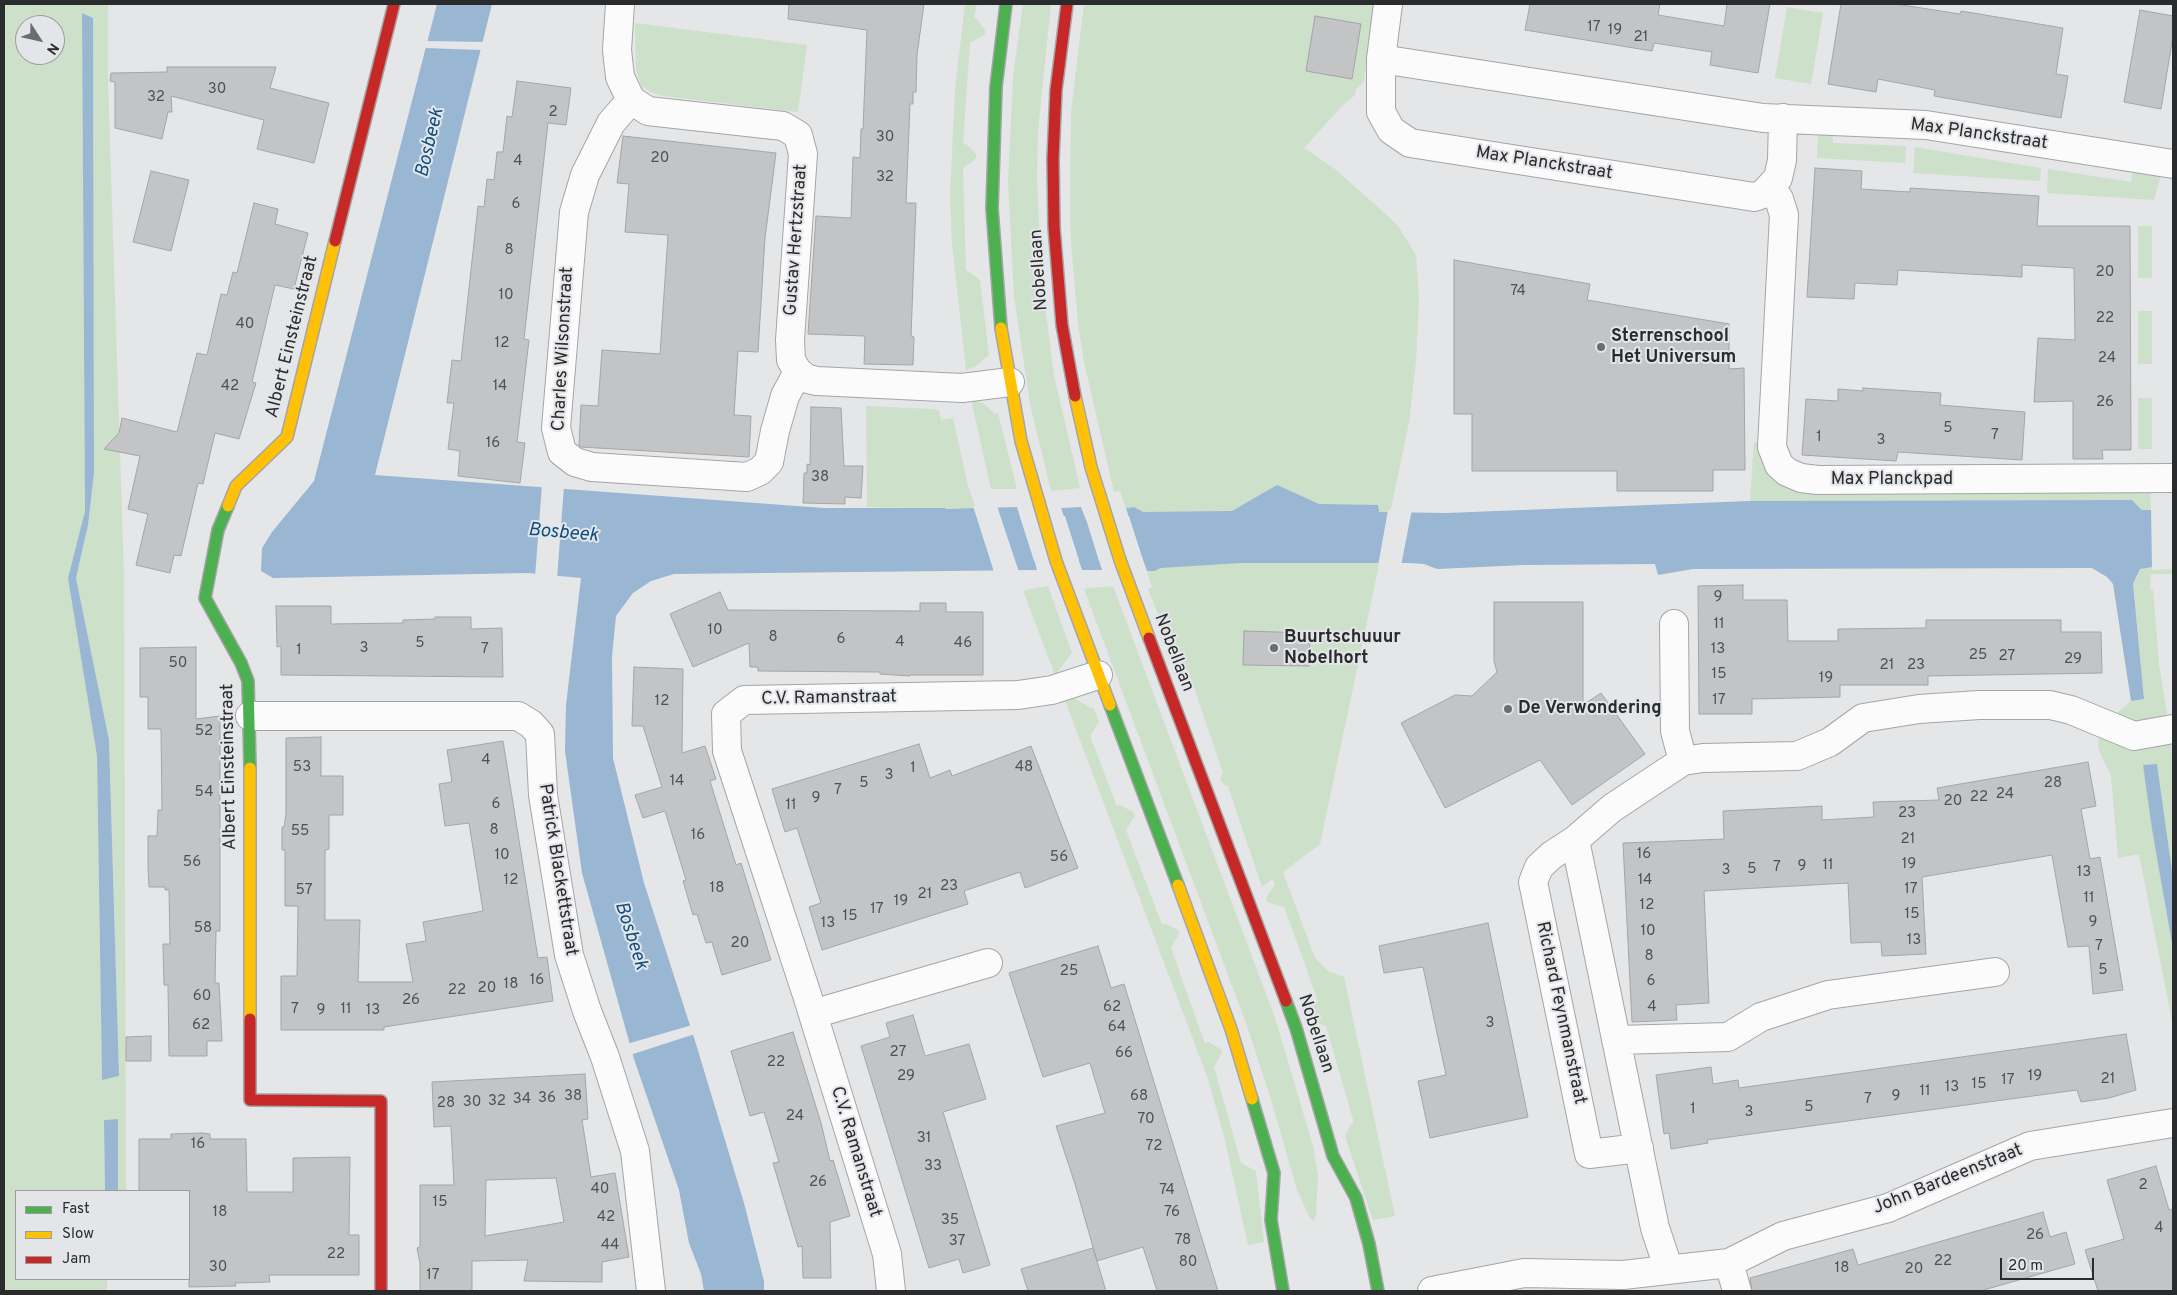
<!DOCTYPE html>
<html>
<head>
<meta charset="utf-8">
<style>
  body { margin:0 }
  #map { position:relative; width:2177px; height:1295px; overflow:hidden; background:#e5e6e7; font-family:Overpass,sans-serif }
  canvas { display:block }
  .frame { position:absolute; inset:0; border:5px solid #2a2b2c; pointer-events:none }
  .legend { position:absolute; left:15px; top:1190px; width:175px; height:90px; box-sizing:border-box; background:#e4e5e8; border:1px solid #9a9b9d; margin:0; padding:6px 9px; list-style:none; font-size:15px; color:#2a2b2c }
  .legend li { display:flex; align-items:center; gap:10px; height:25px }
  .legend b { width:25px; border:1px solid #9a9b9d }
  .north { position:absolute; left:15px; top:15px; width:50px; height:50px; box-sizing:border-box; background:#e4e5e8; border:1px solid #9a9b9d; border-radius:50%; rotate:125deg; font-size:14px; font-weight:700; line-height:20px; text-align:center; color:#2a2b2c }
  .north::after { content:''; display:block; margin:auto; width:18px; height:22px; background:#6b6c6d; clip-path:polygon(50% 0,100% 100%,50% 72%,0 100%) }
  .scale { position:absolute; left:2000px; top:1258px; width:94px; height:22px; box-sizing:border-box; border:2px solid #2a2b2c; border-top:0; padding-left:6px; font-size:15px; line-height:18px; white-space:nowrap; color:#2a2b2c; -webkit-text-stroke:4px #e4e5e8; paint-order:stroke }
</style>
</head>
<body>
<div id="map">
<canvas width="2177" height="1295"></canvas>
<div class="frame"></div>
<ul class="legend">
<li><b style="height:6px;background:#4caf50"></b>Fast</li>
<li><b style="height:6px;background:#ffc107"></b>Slow</li>
<li><b style="height:6px;background:#c62828"></b>Jam</li>
</ul>
<div class="north">N</div>
<div class="scale">20 m</div>
</div>
<script>
const g = document.querySelector('canvas').getContext('2d');
g.lineJoin = 'round';
function fillPath(path, color) { g.fillStyle = color; g.fill(path, 'evenodd'); }
const toPath = rows => new Path2D(rows.map(r => 'M' + r).join(''));
function strokePath(path, color, width, dash) { g.strokeStyle = color; g.lineWidth = width; g.lineCap = dash ? 'butt' : 'round'; g.setLineDash(dash || []); g.stroke(path); }
function drawText(font, color, halo, rows, align = 'center') {
  g.font = font + ' Overpass,sans-serif'; g.lineWidth = 4; g.setLineDash([]); g.textBaseline = 'middle'; g.strokeStyle = halo; g.fillStyle = color; for (const [text, x, y, turn = 0] of rows) {
    g.save(); g.translate(x, y); g.rotate((+turn || 0) * Math.PI / 180); g.textAlign = isNaN(turn) ? turn : align; if (halo) g.strokeText(text, 0, 0); g.fillText(text, 0, 0); g.restore();
  }
}
const green = toPath([
  [4,4,108,4,108,81,124,576,126,1191,118,1191,118,1119,104,1120,105,1191,16,1191,16,1279,107,1279,107,1291,4,1291],
  [82,13,93,18,94,473,88,525,76,578,109,740,119,1076,102,1080,97,756,68,578,85,511],
  [25,25,55,25,55,55,25,55],
  [965,4,977,4,974,18,977,19,985,30,985,34,970,43,963,143,966,144,976,154,976,159,963,168,966,270,980,280,989,355,976,366,966,370,952,244,950,195,955,90],
  [1023,4,1051,4,1038,131,1037,176,1041,275,1054,375,1080,488,1051,491,1030,404,1014,296,1008,182,1013,77],
  [1084,4,1373,4,1364,81,1356,90,1355,95,1341,107,1304,148,1335,169,1380,209,1398,226,1416,255,1419,298,1416,361,1409,423,1320,844,1283,872,1315,958,1328,971,1344,977,1395,1216,1373,1220,1345,1136,1351,1124,1354,1123,1326,1026,1311,1021,1309,1017,1315,1003,1318,1002,1301,953,1284,907,1267,902,1266,898,1275,884,1272,879,1262,887,1228,786,1223,784,1220,779,1223,773,1188,670,1178,665,1148,589,1152,587,1147,571,1154,571,1134,507,1126,508,1120,491,1114,492,1084,362,1078,323,1071,243,1070,207,1071,112],
  [1787,7,1823,13,1811,84,1775,78],
  [635,23,807,45,798,112,664,96,650,92,641,85,636,70],
  [1832,130,1833,143,1906,146,1905,163,1817,158,1818,131],
  [1915,147,2041,168,2040,181,1913,173],
  [2048,169,2131,182,2133,170,2161,175,2154,200,2047,193],
  [2138,226,2152,226,2152,278,2138,278],
  [2138,311,2152,311,2152,364,2138,364],
  [2138,398,2152,398,2152,449,2138,449],
  [971,399,983,403,995,414,998,413,1017,489,991,489],
  [866,406,932,409,939,410,941,420,953,418,968,486,976,509,867,507],
  [1754,442,1760,443,1761,456,1771,477,1779,485,1799,492,2150,488,2151,510,2142,510,2132,500,1750,501],
  [2153,567,2173,567,2173,574,2151,574,2150,589,2153,590,2159,664,2168,721,2136,726,2111,718,2131,701,2144,699,2133,584,2140,569],
  [1048,586,1072,653,1055,675,1024,593,1025,590],
  [1113,586,1275,1018,1313,1146,1318,1175,1316,1216,1313,1221,1309,1216,1297,1190,1270,1096,1247,1026,1084,589],
  [1064,698,1076,699,1091,708,1093,707,1099,722,1090,736,1117,806,1120,805,1133,812,1135,816,1126,830,1162,925,1165,924,1178,930,1179,934,1171,948,1205,1044,1208,1042,1221,1049,1222,1053,1214,1067,1241,1163,1256,1171,1264,1242,1248,1245,1224,1136,1208,1079],
  [2099,734,2165,739,2171,744,2173,760,2173,878,2157,765,2143,765,2173,949,2173,1026,2139,854,2118,858,2111,776,2098,748]
]);
const water = toPath([
  [437,4,492,4,375,475,824,508,945,508,946,509,1017,507,1021,520,1065,519,1061,508,1081,507,1086,520,1129,518,1126,508,1134,507,1143,512,1232,511,1277,485,1319,504,1378,505,1379,512,1447,513,1750,501,2132,500,2142,510,2173,510,2153,567,2140,569,2133,584,2144,699,2131,701,2113,584,2107,577,2092,568,1693,569,1658,575,1655,564,1524,565,1437,569,1424,564,1410,563,1241,563,1160,568,1155,571,1147,571,1142,557,1098,557,1102,570,1082,570,1078,558,1034,559,1037,570,674,574,651,581,633,593,616,616,612,656,613,758,644,883,696,1044,744,1203,764,1281,764,1291,704,1291,701,1274,689,1243,679,1190,634,1059,582,873,565,751,566,705,581,578,528,573,273,578,261,571,262,548,272,532,314,481],
  [82,13,93,18,94,473,88,525,76,578,109,740,119,1076,102,1080,97,756,68,578,85,511],
  [2157,764,2173,878,2173,949,2152,829,2143,765],
  [118,1119,118,1191,105,1191,104,1120]
]);
const pier = toPath([
  [425,41,485,42,483,50,424,48],
  [542,485,564,486,557,579,535,577],
  [973,506,997,506,1019,572,994,572],
  [2151,508,2173,508,2173,569,2152,570],
  [1412,509,1401,566,1378,566,1388,510],
  [1061,516,1065,516,1079,560,1034,561,1020,517],
  [1085,516,1129,516,1143,560,1099,561],
  [692,1025,695,1034,630,1055,631,1053,627,1044]
]);
const building = toPath([
  [789,4,924,4,917,55,916,92,913,92,913,104,910,104,906,203,916,203,911,336,914,337,913,365,864,364,865,336,808,334,816,216,851,218,853,157,860,158,861,129,863,129,867,30,788,19,789,4],
  [1530,4,1660,4,1658,15,1724,26,1727,4,1770,4,1758,73,1710,65,1712,52,1654,43,1652,51,1525,30,1530,4],
  [1841,4,1896,4,1960,14,1961,11,2063,28,2056,74,2068,76,2061,118,1934,96,1935,90,1878,79,1876,92,1828,84,1841,4],
  [2140,10,2173,16,2173,36,2161,109,2124,102,2140,10],
  [1315,16,1361,24,1352,79,1306,71,1315,16],
  [167,67,276,67,270,88,329,103,314,163,257,149,264,120,171,96,172,112,168,112,162,139,115,128,115,82,110,81,111,73,167,72,167,67],
  [517,81,571,88,566,125,548,123,524,339,529,340,517,442,525,443,520,483,458,476,460,451,448,449,454,403,447,403,452,360,461,361,478,206,484,207,487,179,494,180,497,152,503,152,507,116,512,117,517,81],
  [623,136,776,153,765,238,758,352,738,351,734,415,751,416,749,457,581,447,579,445,581,405,598,406,602,350,660,354,668,235,625,232,629,184,617,183,623,136],
  [1815,168,1862,171,1861,189,1910,192,1910,188,2039,196,2037,226,2130,226,2131,450,2102,450,2103,459,2073,459,2073,401,2034,402,2038,338,2075,340,2074,268,2022,265,2022,277,1898,270,1897,285,1855,283,1854,299,1807,297,1815,168],
  [151,171,189,180,171,251,133,242,151,171],
  [254,203,278,209,275,224,308,233,294,289,275,285,252,382,256,383,239,439,215,433,203,484,198,483,181,556,174,555,170,573,136,565,148,514,128,509,140,456,104,449,119,433,122,418,177,432,197,353,207,355,221,294,227,295,233,272,237,273,254,203],
  [1454,260,1590,284,1587,300,1729,324,1729,369,1744,368,1745,470,1713,470,1713,491,1617,491,1617,471,1472,471,1472,414,1454,414,1454,260],
  [1863,388,1941,393,1940,405,2025,412,2022,460,1898,452,1896,461,1802,455,1806,399,1838,401,1838,389,1863,391,1863,388],
  [811,407,841,408,844,466,863,466,861,498,845,497,845,504,803,503,804,473,807,473,807,464,810,465,811,407],
  [1743,585,1743,600,1787,600,1788,641,1838,641,1838,629,1926,628,1926,620,2061,620,2061,632,2101,632,2102,673,1928,676,1928,685,1840,685,1840,697,1752,699,1752,714,1699,714,1698,586,1743,585],
  [720,592,728,610,920,611,920,603,946,603,946,612,983,612,983,675,910,675,910,676,880,674,880,672,758,671,758,667,750,667,749,643,693,667,670,614,720,592],
  [1494,602,1583,602,1583,705,1601,693,1645,754,1572,805,1540,760,1445,808,1401,723,1455,695,1472,696,1497,672,1494,661,1494,602],
  [276,606,331,606,331,624,403,623,403,620,435,619,435,617,471,617,471,629,502,628,503,677,281,675,281,646,277,647,276,606],
  [1244,631,1310,633,1309,666,1243,665,1244,631],
  [196,647,196,719,220,716,220,931,216,931,215,983,219,983,222,1041,207,1041,207,1056,169,1056,168,985,164,985,163,944,170,944,169,890,165,890,165,887,149,887,148,867,148,836,157,836,158,810,162,810,161,729,148,729,148,697,140,697,140,648,196,647],
  [634,667,683,669,682,753,705,746,716,779,710,781,736,865,741,863,771,960,722,975,712,942,706,943,697,914,693,915,683,881,686,880,665,811,643,818,635,795,662,787,643,726,632,726,634,667],
  [321,737,321,776,343,776,343,815,329,815,329,849,325,850,325,920,360,920,358,982,413,982,406,944,426,941,423,922,483,911,469,823,445,826,439,784,452,782,447,750,503,741,538,958,547,957,553,1001,384,1027,384,1030,281,1030,281,976,297,976,298,906,285,906,285,850,282,850,282,827,284,827,286,814,286,738,321,737],
  [919,744,930,778,950,770,952,776,1031,746,1078,868,1025,888,1020,872,964,891,968,904,822,950,809,907,821,903,797,828,785,832,772,789,919,744],
  [2088,762,2096,806,2081,809,2090,859,2100,857,2123,990,2093,994,2089,946,2068,947,2052,855,1922,877,1926,954,1882,956,1881,942,1851,943,1848,883,1704,891,1709,1003,1676,1005,1677,1020,1632,1022,1623,843,1724,839,1723,811,1822,806,1822,820,1874,817,1873,802,1939,800,1937,788,2088,762],
  [1488,923,1528,1117,1430,1138,1418,1081,1446,1075,1423,967,1384,973,1379,946,1488,923],
  [1098,946,1111,988,1124,984,1218,1291,1157,1291,1143,1247,1097,1261,1075,1184,1056,1126,1105,1113,1090,1063,1043,1077,1009,973,1098,946],
  [913,1015,925,1056,969,1044,986,1099,943,1112,990,1265,963,1273,959,1259,929,1268,861,1046,890,1037,886,1023,913,1015],
  [793,1032,821,1123,830,1161,833,1160,850,1216,830,1222,831,1278,803,1278,802,1246,798,1247,773,1163,779,1162,764,1112,750,1116,731,1051,793,1032],
  [2126,1034,2136,1090,2109,1098,2081,1102,2077,1090,1707,1140,1708,1143,1671,1149,1669,1133,1664,1134,1656,1075,1711,1067,1713,1084,1738,1080,1739,1088,2126,1034],
  [151,1036,151,1061,126,1061,126,1037,151,1036],
  [585,1074,588,1119,582,1120,591,1177,615,1173,629,1257,602,1262,602,1282,524,1281,528,1260,472,1261,472,1291,420,1291,420,1263,417,1248,420,1247,420,1185,454,1185,451,1126,434,1127,432,1082,585,1074],
  [556,1178,564,1222,485,1236,486,1180,556,1178],
  [202,1133,210,1134,210,1139,246,1139,247,1192,293,1192,293,1158,350,1157,349,1235,359,1235,359,1275,269,1275,270,1282,235,1283,236,1286,189,1287,189,1191,139,1191,139,1139,171,1139,171,1134,202,1133],
  [2156,1166,2169,1210,2173,1209,2173,1291,2098,1291,2085,1250,2124,1239,2107,1180,2156,1166],
  [2043,1212,2050,1237,2066,1232,2075,1264,1980,1291,1752,1291,1750,1278,1853,1249,1858,1265,2043,1212],
  [1093,1248,1106,1291,1028,1291,1021,1269,1093,1248]
]);
const street = toPath([
  [620,4,617,50,620,77,631,100,648,111,783,126,798,135,803,154,790,340,791,360,798,372,808,379,817,381,962,388,1010,382],
  [1388,4,1381,59,1381,112,1391,130,1410,143,1754,197,1763,194,1778,178,1782,160,1783,118],
  [1381,59,1763,118,1926,125,2173,164],
  [631,100,611,123,585,175,574,212,556,428,562,452,575,462,592,467,747,477,760,471,769,462,775,431,785,396,798,372],
  [1771,187,1779,199,1784,215,1772,447,1779,465,1787,472,1801,478,1818,480,2173,478],
  [1674,624,1675,731,1683,761],
  [250,716,518,716,531,724,540,734,543,795,569,955,587,1011,605,1057,635,1151,651,1291],
  [1575,840,1655,1228,1669,1270],
  [813,1014,988,963],
  [1616,1040,1728,1037,1761,1017,1828,995,1995,972],
  [1639,1148,1589,1154,1533,882,1539,867,1552,855,1575,840,1612,808,1683,761,1703,758,1797,756,1830,742,1863,718,1919,709,1979,705,2050,705,2071,710,2134,736,2173,729],
  [1729,1263,1737,1291],
  [891,1291,887,1254,807,995,727,751,726,714,744,700,1018,695,1052,690,1098,675],
  [1432,1291,1524,1273,1623,1275,1729,1263,1783,1236,1888,1208,2030,1146,2173,1123]
]);
const fast = toPath([
  [1001,328,992,208,996,87,1006,4],
  [228,506,218,530,205,598,241,663,248,681,250,768],
  [1110,705,1178,885],
  [1286,1001,1296,1028,1333,1156,1356,1198,1369,1244,1378,1291],
  [1252,1099,1274,1173,1271,1220,1283,1291]
]);
const slow = toPath([
  [1001,328,1021,441,1056,561,1110,705],
  [1075,396,1091,467,1120,560,1149,638],
  [228,506,236,486,287,437,335,241],
  [250,768,250,1019],
  [1178,885,1231,1029,1252,1099]
]);
const jam = toPath([
  [1067,4,1056,90,1053,159,1054,227,1062,325,1075,396],
  [335,241,394,4],
  [1149,638,1286,1001],
  [250,1019,250,1100,381,1101,381,1291]
]);
const markers = [
  [1601,347,5,"#6b6c6d"],
  [1274,648,5,"#6b6c6d"],
  [1508,709,5,"#6b6c6d"]
];
const numberNames = [
  ["17",1594,28],
  ["19",1615,31],
  ["21",1641,38],
  ["30",217,90],
  ["32",156,98],
  ["2",553,113],
  ["30",885,138],
  ["20",660,159],
  ["4",518,162],
  ["32",885,178],
  ["6",516,205],
  ["8",509,251],
  ["20",2105,273],
  ["74",1518,292],
  ["10",506,296],
  ["22",2105,319],
  ["40",245,325],
  ["12",502,344],
  ["24",2107,359],
  ["42",230,387],
  ["14",500,387],
  ["26",2105,403],
  ["5",1948,429],
  ["7",1995,436],
  ["1",1819,438],
  ["3",1881,441],
  ["16",493,444],
  ["38",820,478],
  ["9",1718,598],
  ["11",1719,625],
  ["10",715,631],
  ["8",773,638],
  ["6",841,640],
  ["4",900,643],
  ["5",420,644],
  ["46",963,644],
  ["3",364,649],
  ["7",485,650],
  ["13",1718,650],
  ["1",299,651],
  ["25",1978,656],
  ["27",2007,657],
  ["29",2073,660],
  ["50",178,664],
  ["21",1887,666],
  ["23",1916,666],
  ["15",1719,675],
  ["19",1826,679],
  ["17",1719,701],
  ["12",662,702],
  ["52",204,732],
  ["4",486,761],
  ["53",302,768],
  ["48",1024,768],
  ["1",913,769],
  ["3",889,776],
  ["14",677,782],
  ["5",864,784],
  ["28",2053,784],
  ["7",838,791],
  ["54",204,793],
  ["24",2005,795],
  ["22",1979,798],
  ["9",816,799],
  ["20",1953,802],
  ["6",496,805],
  ["11",791,806],
  ["23",1907,814],
  ["8",494,831],
  ["55",300,832],
  ["16",698,836],
  ["21",1908,840],
  ["16",1644,855],
  ["10",502,856],
  ["56",1059,858],
  ["56",192,863],
  ["19",1909,865],
  ["11",1828,866],
  ["9",1802,867],
  ["7",1777,868],
  ["5",1752,870],
  ["3",1726,871],
  ["13",2084,873],
  ["12",511,881],
  ["14",1645,881],
  ["23",949,887],
  ["18",717,889],
  ["17",1911,890],
  ["57",304,891],
  ["21",925,895],
  ["11",2089,899],
  ["19",901,902],
  ["12",1647,906],
  ["17",877,910],
  ["15",1912,915],
  ["15",850,917],
  ["9",2093,923],
  ["13",828,924],
  ["58",203,929],
  ["10",1648,932],
  ["13",1914,941],
  ["20",740,944],
  ["7",2099,947],
  ["8",1649,957],
  ["5",2103,971],
  ["25",1069,972],
  ["16",537,981],
  ["6",1651,982],
  ["18",511,985],
  ["20",487,989],
  ["22",457,991],
  ["60",202,997],
  ["26",411,1001],
  ["62",1112,1008],
  ["4",1652,1008],
  ["7",295,1010],
  ["11",346,1010],
  ["9",321,1011],
  ["13",373,1011],
  ["3",1490,1024],
  ["62",201,1026],
  ["64",1117,1028],
  ["27",898,1053],
  ["66",1124,1054],
  ["22",776,1063],
  ["29",906,1077],
  ["19",2035,1077],
  ["21",2108,1080],
  ["17",2008,1081],
  ["15",1979,1085],
  ["13",1952,1088],
  ["11",1925,1092],
  ["38",573,1097],
  ["68",1139,1097],
  ["9",1896,1097],
  ["36",547,1099],
  ["34",522,1100],
  ["7",1868,1100],
  ["32",497,1102],
  ["30",472,1103],
  ["28",446,1104],
  ["5",1809,1108],
  ["1",1693,1110],
  ["3",1749,1113],
  ["24",795,1117],
  ["70",1146,1120],
  ["31",924,1139],
  ["16",198,1145],
  ["72",1154,1147],
  ["33",933,1167],
  ["26",818,1183],
  ["2",2143,1186],
  ["40",600,1190],
  ["74",1167,1191],
  ["15",440,1203],
  ["18",220,1213],
  ["76",1172,1213],
  ["42",606,1218],
  ["35",950,1221],
  ["4",2159,1229],
  ["26",2035,1236],
  ["78",1183,1241],
  ["37",957,1242],
  ["44",610,1246],
  ["22",336,1255],
  ["22",1943,1262],
  ["80",1188,1263],
  ["30",218,1268],
  ["18",1842,1269],
  ["20",1914,1270],
  ["17",433,1276]
];
const streetNames = [
  ["Max Planckstraat",1979,135,8],
  ["Max Planckstraat",1544,164,9],
  ["Gustav Hertzstraat",797,240,-86],
  ["Nobellaan",1040,270,-94],
  ["Albert Einsteinstraat",293,337,-76],
  ["Charles Wilsonstraat",564,349,-87],
  ["Max Planckpad",1892,480],
  ["Nobellaan",1173,653,69],
  ["C.V. Ramanstraat",829,699,-1],
  ["Albert Einsteinstraat",230,767,-91],
  ["Patrick Blackettstraat",557,870,81],
  ["Richard Feynmanstraat",1560,1013,78],
  ["Nobellaan",1315,1034,72],
  ["C.V. Ramanstraat",855,1152,73],
  ["John Bardeenstraat",1948,1180,-22]
];
const poiNames = [
  ["Sterrenschool",1611,337],
  ["Het Universum",1611,358],
  ["Buurtschuuur",1284,638],
  ["Nobelhort",1284,659],
  ["De Verwondering",1518,709]
];
const waterNames = [
  ["Bosbeek",431,143,-77],
  ["Bosbeek",563,534,5],
  ["Bosbeek",630,936,72]
];
fillPath(green, '#cce0ca');
fillPath(water, '#99b6d3');
fillPath(pier, '#e5e6e7');
fillPath(building, '#c3c4c5');
strokePath(building, '#a4a5a6', 1);
strokePath(street, '#a5a5a6', 30);
strokePath(fast, '#a5a5a6', 14);
strokePath(slow, '#a5a5a6', 14);
strokePath(jam, '#a5a5a6', 14);
strokePath(street, '#fbfbfb', 28);
strokePath(fast, '#4caf50', 11);
strokePath(slow, '#ffc107', 11);
strokePath(jam, '#c62828', 11);
for (const [x, y, r, color] of markers) { const dot = new Path2D(); dot.arc(x, y, r, 0, 2 * Math.PI); g.fillStyle = color; g.fill(dot); strokePath(dot, '#e4e5e8', 2); }
drawText('15px', '#505152', null, numberNames);
drawText('18px', '#2a2b2c', '#e4e5e8', streetNames);
drawText('bold 18px', '#2a2b2c', '#e4e5e8', poiNames, 'left');
drawText('italic 19px', '#0d4f82', '#e4e5e8', waterNames);
</script>
</body>
</html>
